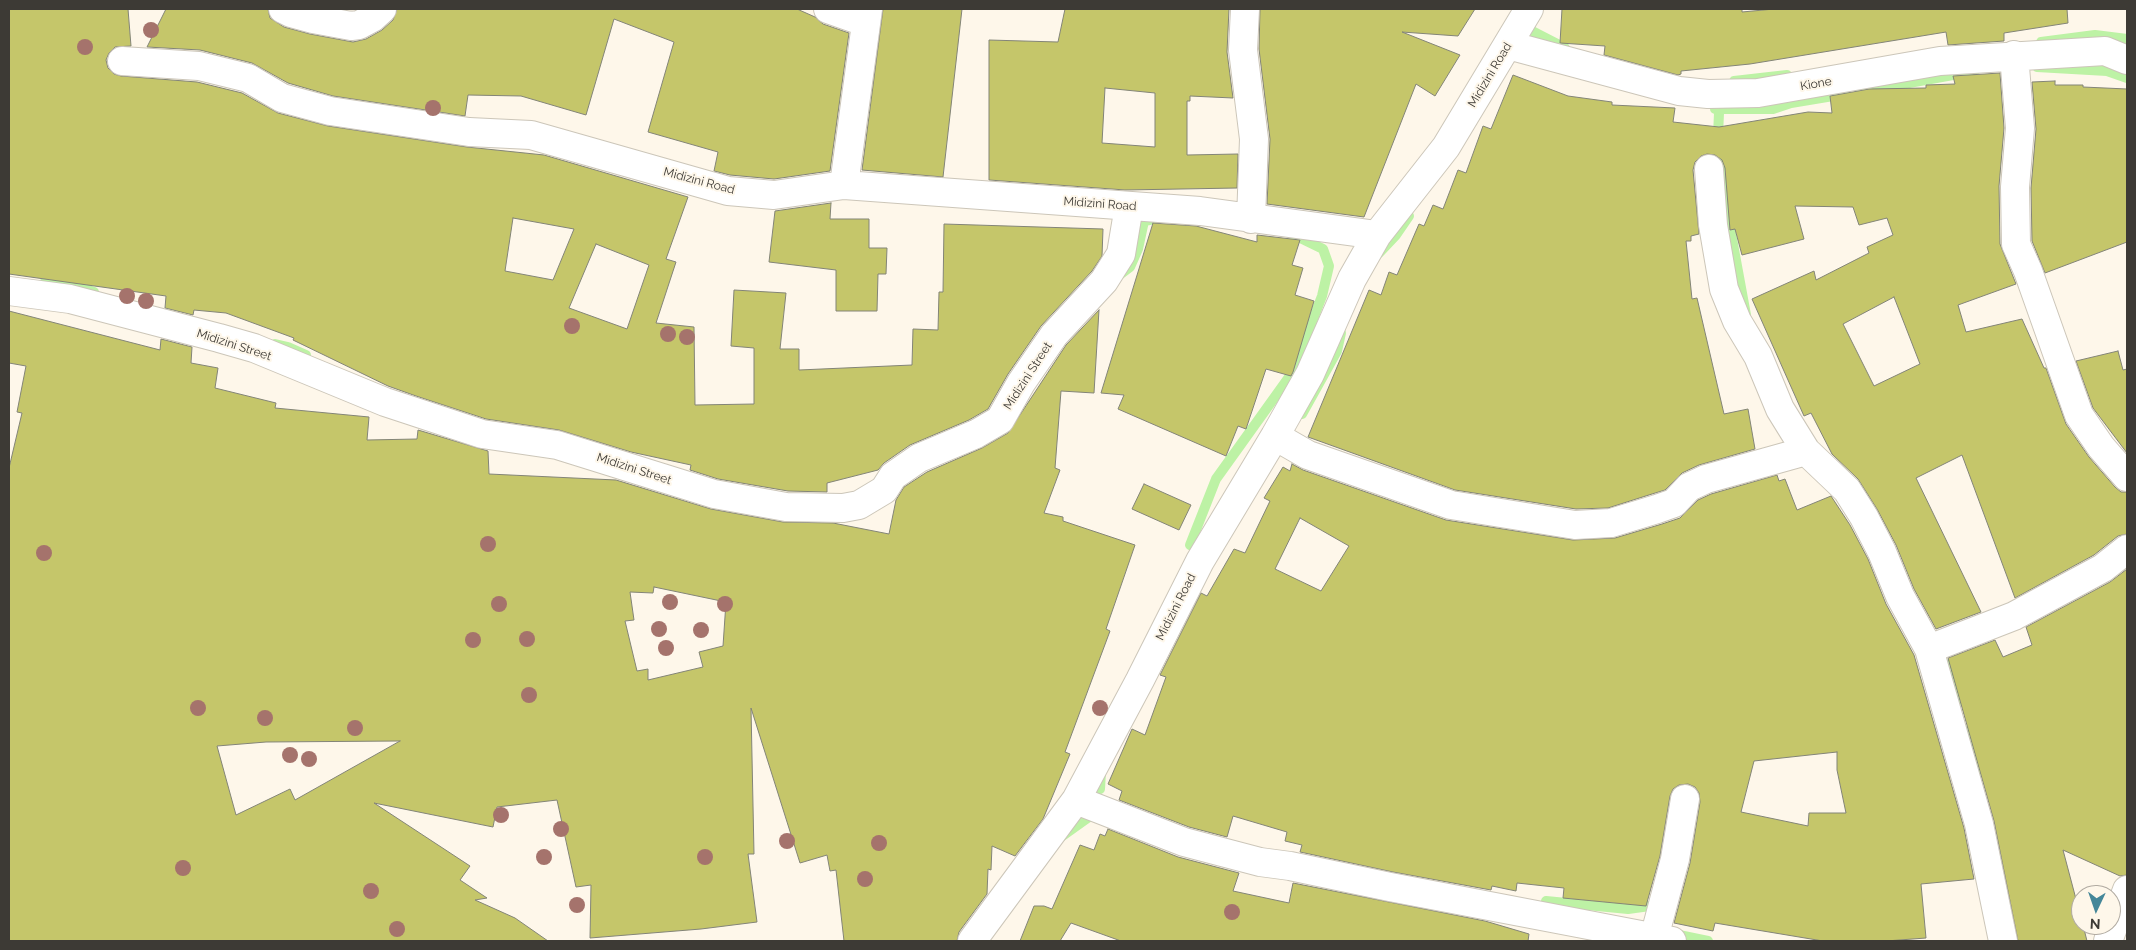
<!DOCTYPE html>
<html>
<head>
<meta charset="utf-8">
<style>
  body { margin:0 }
  #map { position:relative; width:2136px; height:950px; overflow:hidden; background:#fef7ea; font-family:Raleway,sans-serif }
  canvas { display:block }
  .frame { position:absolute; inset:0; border:10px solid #3d3a35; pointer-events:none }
  .north { position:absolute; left:2071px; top:885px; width:50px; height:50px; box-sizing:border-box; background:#fef7ea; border:1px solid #b1aba2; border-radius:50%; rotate:183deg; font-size:14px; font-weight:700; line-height:20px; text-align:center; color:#3d3a35 }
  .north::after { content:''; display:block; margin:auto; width:18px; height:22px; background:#458799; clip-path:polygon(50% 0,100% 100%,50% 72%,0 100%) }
</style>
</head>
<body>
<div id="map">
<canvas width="2136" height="950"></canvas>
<div class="frame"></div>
<div class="north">N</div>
</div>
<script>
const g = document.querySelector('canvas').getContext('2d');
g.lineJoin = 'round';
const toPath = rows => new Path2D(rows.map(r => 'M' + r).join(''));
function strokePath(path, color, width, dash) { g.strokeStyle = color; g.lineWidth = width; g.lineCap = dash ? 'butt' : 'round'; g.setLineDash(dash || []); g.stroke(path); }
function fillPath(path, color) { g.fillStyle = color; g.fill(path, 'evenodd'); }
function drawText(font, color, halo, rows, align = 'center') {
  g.font = font + ' Raleway,sans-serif'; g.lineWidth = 4; g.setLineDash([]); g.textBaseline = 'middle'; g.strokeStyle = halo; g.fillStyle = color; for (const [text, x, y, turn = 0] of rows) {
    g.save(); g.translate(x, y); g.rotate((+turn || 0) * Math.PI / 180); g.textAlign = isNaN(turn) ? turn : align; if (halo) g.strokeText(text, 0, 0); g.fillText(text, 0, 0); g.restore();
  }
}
const stream = toPath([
  [1532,22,1528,29,1565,48],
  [2041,42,2095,35,2127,39],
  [2037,67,2107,71,2127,78],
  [1734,81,1787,75],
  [1859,92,1975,71],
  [1715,109,1773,109,1791,103,1845,94],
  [1719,113,1718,136,1720,162,1726,206,1746,315],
  [1379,253,1396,235,1409,216],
  [1118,276,1130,267,1138,249,1144,221,1155,219],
  [44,283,76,286,94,292],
  [275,344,288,347,306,355],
  [1302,414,1337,351,1341,333],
  [1190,545,1216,479,1292,373,1322,296,1329,266,1323,249,1288,232],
  [1946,664,1962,701],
  [1970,729,1978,774],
  [1100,789,1101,772],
  [1061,837,1089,817,1098,817],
  [1546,901,1628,909,1657,905],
  [1674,934,1708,941]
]);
const building = toPath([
  [9,9,128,9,131,46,115,47,109,53,106,60,108,68,114,74,121,76,197,82,242,93,278,113,328,126,467,147,544,155,688,197,666,259,676,262,656,323,694,327,695,405,754,404,754,348,731,346,734,290,786,293,780,349,799,349,799,370,912,365,913,329,938,330,939,292,943,292,944,224,1103,229,1102,256,1092,271,1041,326,1008,374,988,409,969,420,910,445,884,463,878,470,827,483,827,492,788,491,718,479,690,470,691,465,631,452,559,430,486,419,416,396,388,386,293,340,294,338,226,313,194,310,193,315,165,308,166,296,9,274,9,9],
  [513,218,574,229,553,280,505,271,513,218],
  [596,244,649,265,627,329,569,308,596,244],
  [166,9,268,9,270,18,284,27,310,34,353,42,366,39,382,30,393,20,397,9,797,9,815,17,823,24,849,33,830,171,774,179,730,175,714,171,718,152,648,132,674,42,614,19,586,115,521,96,468,95,465,116,333,96,288,83,252,63,200,50,147,47,166,9],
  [883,9,962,9,943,177,862,170,883,9],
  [1065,9,1229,9,1227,52,1233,98,1190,96,1190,101,1187,101,1187,155,1238,154,1237,188,1125,190,989,180,989,40,1058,42,1065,9],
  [1105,88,1155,93,1155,147,1102,143,1105,88],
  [1260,9,1475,9,1458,36,1402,32,1460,55,1435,96,1416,84,1364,217,1267,204,1270,139,1259,49,1260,9],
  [1562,9,1742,9,1742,12,1774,9,2067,9,2068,23,2004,33,2004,41,1948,45,1946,32,1750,64,1681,71,1681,74,1678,75,1604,55,1605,46,1560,43,1562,9],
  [2000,73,2004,128,1999,186,2000,244,2016,284,1958,305,1966,332,2022,319,2044,368,2046,368,2066,424,2089,457,2115,487,2121,492,2127,492,2127,534,2118,536,2094,555,2015,598,1962,455,1916,478,1981,612,1936,629,1914,589,1896,545,1877,509,1858,479,1832,454,1811,413,1804,416,1752,299,1814,271,1816,280,1869,253,1867,247,1893,235,1887,218,1859,225,1853,207,1795,206,1804,239,1742,255,1735,229,1730,230,1725,168,1722,160,1715,155,1707,154,1701,156,1695,162,1693,170,1699,234,1691,236,1691,241,1686,241,1692,299,1697,298,1724,414,1748,409,1755,449,1699,465,1682,473,1665,490,1652,494,1608,508,1576,509,1455,490,1308,437,1369,290,1381,295,1389,272,1397,275,1419,224,1424,226,1433,205,1443,209,1458,170,1466,173,1483,126,1491,129,1513,75,1568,96,1612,102,1612,105,1675,108,1673,122,1719,127,1808,112,1832,113,1830,96,1869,89,1926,88,1926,85,1955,84,1953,76,2000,73],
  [1894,297,1920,364,1874,386,1843,324,1894,297],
  [2055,81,2055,85,2083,85,2083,87,2127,89,2127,242,2045,273,2032,241,2031,188,2036,129,2032,82,2055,81],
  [831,203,830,219,869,219,869,248,887,248,886,274,878,274,877,311,836,311,836,270,769,262,775,211,831,203],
  [1153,223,1196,226,1257,242,1257,235,1300,240,1292,265,1303,268,1295,295,1314,301,1293,372,1291,376,1266,369,1246,429,1238,426,1226,456,1118,409,1124,395,1101,393,1153,223],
  [1099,310,1094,393,1061,391,1055,468,1060,470,1044,513,1063,517,1063,521,1135,545,1106,629,1110,631,1065,752,1070,754,1043,819,1015,856,992,846,991,870,988,869,987,894,959,932,957,941,844,941,836,870,830,871,827,855,800,863,751,708,754,854,748,854,757,922,701,929,590,938,591,885,576,887,557,800,497,807,493,827,374,803,470,866,460,880,487,898,475,900,515,918,548,941,9,941,9,468,22,413,17,412,26,366,9,363,9,311,160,350,161,339,192,347,191,363,218,368,215,388,276,403,275,408,369,417,367,440,417,439,418,430,488,451,489,474,616,480,711,509,783,522,833,523,889,534,896,500,904,487,927,472,982,448,1008,433,1066,345,1099,310],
  [654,587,726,602,723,646,699,652,703,667,648,680,648,669,637,671,625,621,634,620,630,592,653,593,654,587],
  [400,741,295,800,290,789,236,815,217,746,266,742,400,741],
  [2118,351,2123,370,2127,369,2127,453,2093,408,2076,361,2118,351],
  [1292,464,1303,470,1446,520,1573,540,1615,538,1662,524,1680,518,1698,500,1711,494,1777,475,1779,481,1785,479,1797,510,1831,496,1850,525,1868,559,1886,604,1914,655,1964,828,1974,879,1921,884,1926,938,1886,941,1823,941,1715,923,1713,931,1674,923,1690,863,1700,802,1699,793,1695,787,1688,784,1679,785,1673,789,1670,796,1660,856,1646,906,1563,898,1564,888,1517,883,1516,891,1492,886,1491,890,1393,872,1300,852,1302,845,1285,841,1287,832,1233,816,1227,837,1189,827,1119,800,1122,791,1108,784,1132,729,1145,735,1166,677,1160,675,1201,593,1207,596,1234,549,1245,553,1270,501,1264,498,1283,467,1290,471,1292,464],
  [1300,518,1349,546,1321,591,1275,569,1300,518],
  [1837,752,1837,770,1846,813,1809,813,1808,826,1741,812,1754,761,1837,752],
  [1144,484,1191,505,1179,530,1132,509,1144,484],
  [2127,569,2127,875,2120,876,2063,850,2081,918,2081,925,2083,925,2087,941,2018,941,1994,821,1948,658,1995,640,2003,657,2032,645,2026,627,2110,582,2127,569],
  [1108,829,1178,857,1239,873,1233,891,1289,903,1293,883,1485,921,1529,934,1528,941,1121,941,1071,923,1060,941,1020,941,1034,906,1044,906,1052,909,1080,845,1094,850,1100,834,1105,836,1108,829]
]);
const minor = toPath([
  [283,9,291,13,313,19,351,26,359,25,372,18,382,9],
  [828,9,865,22],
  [1245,9,1243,50,1254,139,1251,219],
  [1508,45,1679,91,1708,94,1758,93,1940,61,2105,51,2127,60],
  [2014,55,2020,128,2015,187,2016,244,2028,271,2079,415,2101,447,2127,477],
  [122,61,199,66,248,78,282,98,330,111,469,132,531,135,728,191,774,195,844,185,1200,211,1377,235],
  [1709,169,1713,225,1724,289,1737,321,1758,356,1780,409,1806,451,1847,490,1864,517,1882,552,1900,596,1929,649,1979,824,2003,941],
  [844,185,868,9],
  [9,291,70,299,219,338,254,348,385,402,482,434,557,445,714,494,786,507,843,508,859,505,884,490,893,476,919,458,976,434,1000,420,1021,383,1054,335,1104,281,1121,254,1129,206],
  [1275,436,1308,455,1451,505,1575,525,1611,523,1657,509,1674,503,1689,487,1706,479,1806,451],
  [1929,649,2014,616,2103,568,2127,549],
  [1076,800,1184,842,1260,862,1290,866,1390,887,1672,941],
  [1654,938,1675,859,1685,799],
  [972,941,1076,800,1140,680,1200,561,1275,436,1310,374,1352,279,1377,235,1446,147,1529,9],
  [2108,941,2127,890]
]);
const trees = [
  [151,30],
  [85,47],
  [433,108],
  [127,296],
  [146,301],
  [572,326],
  [668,334],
  [687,337],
  [488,544],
  [44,553],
  [670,602],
  [499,604],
  [725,604],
  [659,629],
  [701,630],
  [527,639],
  [473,640],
  [666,648],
  [529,695],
  [198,708],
  [1100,708],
  [265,718],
  [355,728],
  [290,755],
  [309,759],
  [501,815],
  [561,829],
  [787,841],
  [879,843],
  [544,857],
  [705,857],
  [183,868],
  [865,879],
  [371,891],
  [577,905],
  [1232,912],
  [397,929]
];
const streetNames = [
  ["Midizini Road",1490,75,-59],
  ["Kione",1816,84,-10],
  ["Midizini Road",699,181,15],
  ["Midizini Road",1100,204,4],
  ["Midizini Street",234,345,18],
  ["Midizini Street",1028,376,-57],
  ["Midizini Street",634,469,18],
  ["Midizini Road",1176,607,-63]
];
strokePath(stream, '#bdf2a5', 10);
fillPath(building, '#c5c66a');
strokePath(building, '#838477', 1);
strokePath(minor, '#ccc6b9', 30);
strokePath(minor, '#fff', 28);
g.fillStyle = '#a5736c';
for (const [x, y] of trees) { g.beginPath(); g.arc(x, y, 8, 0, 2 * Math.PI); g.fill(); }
drawText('12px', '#3d3a35', '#fef7ea', streetNames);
</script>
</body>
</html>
